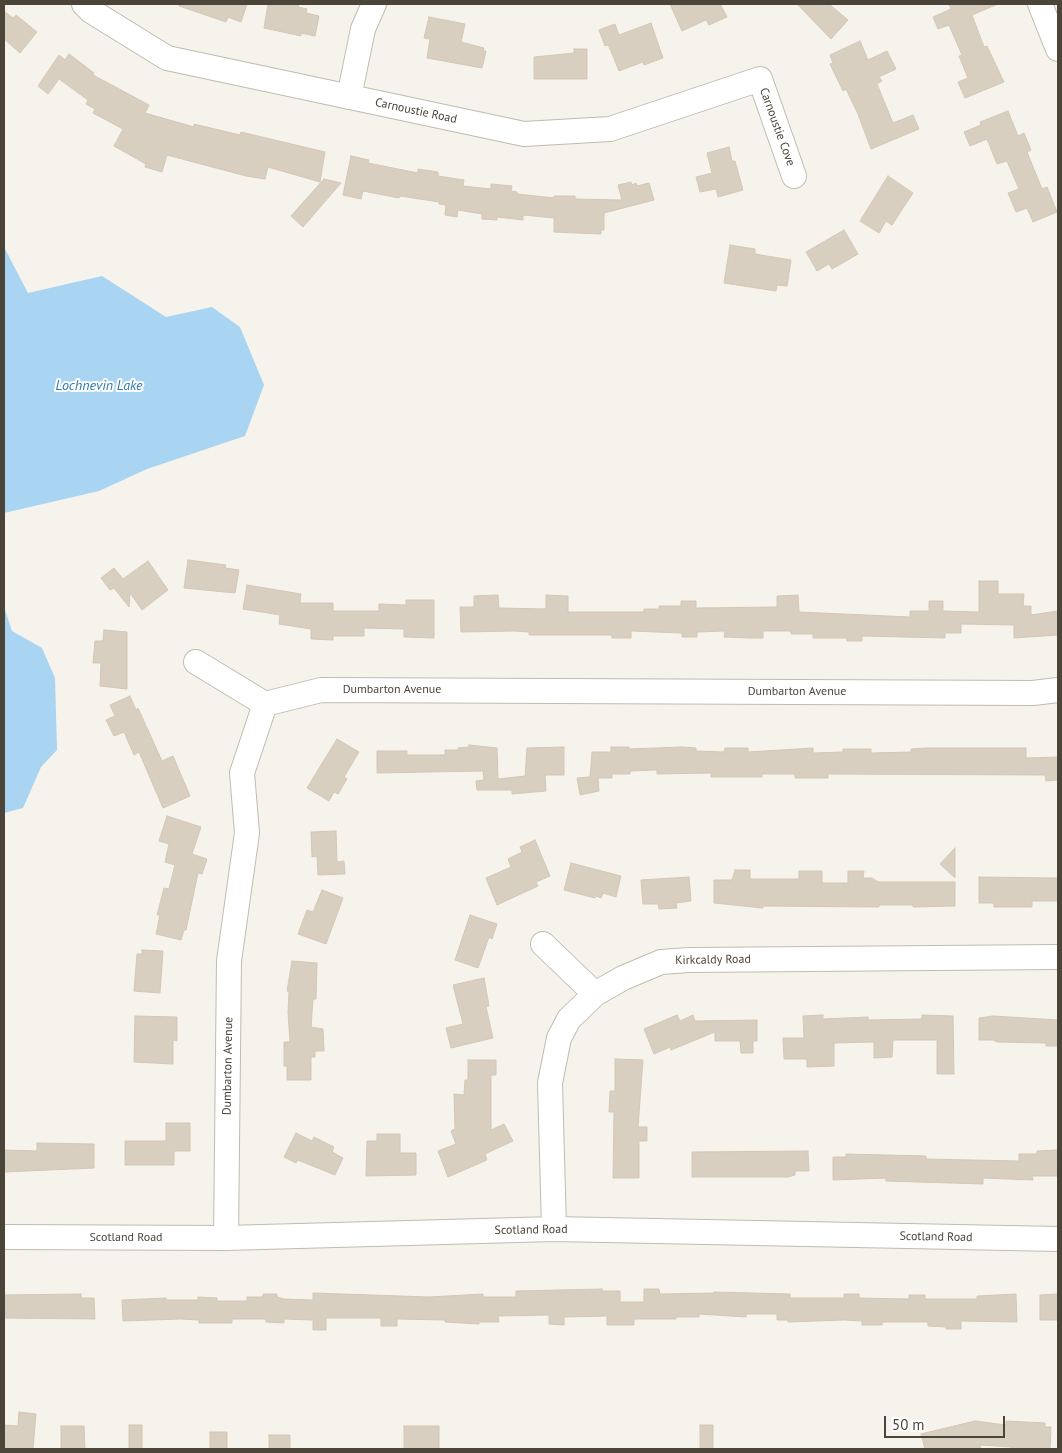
<!DOCTYPE html>
<html>
<head>
<meta charset="utf-8">
<style>
  body { margin:0 }
  #map { position:relative; width:1062px; height:1453px; overflow:hidden; background:#f6f3ec; font-family:"PT Sans",sans-serif }
  canvas { display:block }
  .frame { position:absolute; inset:0; border:5px solid #4b4439; pointer-events:none }
  .scale { position:absolute; left:884px; top:1416px; width:121px; height:22px; box-sizing:border-box; border:2px solid #4b4439; border-top:0; padding-left:6px; font-size:15px; line-height:18px; white-space:nowrap; color:#4b4439; -webkit-text-stroke:4px #fff; paint-order:stroke }
</style>
</head>
<body>
<div id="map">
<canvas width="1062" height="1453"></canvas>
<div class="frame"></div>
<div class="scale">50 m</div>
</div>
<script>
const g = document.querySelector('canvas').getContext('2d');
g.lineJoin = 'round';
function fillPath(path, color) { g.fillStyle = color; g.fill(path, 'evenodd'); }
const toPath = rows => new Path2D(rows.map(r => 'M' + r).join(''));
function strokePath(path, color, width, dash) { g.strokeStyle = color; g.lineWidth = width; g.lineCap = dash ? 'butt' : 'round'; g.setLineDash(dash || []); g.stroke(path); }
function drawText(font, color, halo, rows, align = 'center') {
  g.font = font + ' "PT Sans",sans-serif'; g.lineWidth = 4; g.setLineDash([]); g.textBaseline = 'middle'; g.strokeStyle = halo; g.fillStyle = color; for (const [text, x, y, turn = 0] of rows) {
    g.save(); g.translate(x, y); g.rotate((+turn || 0) * Math.PI / 180); g.textAlign = isNaN(turn) ? turn : align; if (halo) g.strokeText(text, 0, 0); g.fillText(text, 0, 0); g.restore();
  }
}
const water = toPath([
  [4,247,28,293,102,276,166,317,212,307,240,327,264,385,245,436,147,469,99,491,4,513],
  [4,607,12,631,42,648,55,678,57,750,41,767,23,808,4,813]
]);
const building = toPath([
  [179,4,247,4,241,22,228,17,226,22,179,6,179,4],
  [268,4,299,4,298,7,307,9,306,13,319,16,315,36,301,33,301,36,264,28,268,4],
  [670,4,720,4,727,17,709,25,706,20,682,31,670,4],
  [797,4,829,4,848,20,831,39,797,4],
  [949,4,998,4,972,15,984,47,987,46,1004,82,965,98,958,82,968,78,959,56,962,55,949,25,938,29,933,17,951,9,949,4],
  [4,11,13,18,16,15,37,32,20,53,4,39,4,11],
  [429,17,465,24,461,42,484,48,483,51,486,51,482,68,427,58,430,39,424,38,429,17],
  [651,23,663,58,644,65,643,62,619,71,611,51,608,45,605,46,599,30,615,24,619,35,651,23],
  [860,41,868,60,887,51,896,69,879,77,882,81,877,84,893,123,913,115,919,129,871,149,858,114,846,89,843,91,830,64,833,63,830,55,860,41],
  [574,49,587,49,587,79,534,79,534,57,574,53,574,49],
  [69,54,94,73,93,75,149,105,145,113,194,127,194,124,240,135,241,132,325,152,320,182,268,167,265,179,246,176,167,155,162,172,145,167,146,164,114,146,123,129,93,113,95,109,86,104,88,100,59,79,48,94,38,86,59,55,65,60,69,54],
  [1008,111,1018,136,1024,133,1031,150,1027,152,1042,189,1047,187,1057,212,1033,222,1027,208,1016,212,1008,193,1019,189,1007,161,997,164,987,139,970,146,964,132,981,125,980,122,1008,111],
  [729,147,732,161,735,161,743,190,718,197,716,189,700,192,696,177,712,173,707,153,729,147],
  [351,156,369,160,368,163,418,173,418,169,438,172,438,176,464,180,463,186,491,189,491,184,512,186,511,191,517,192,517,194,554,198,554,196,575,196,575,199,622,200,618,185,631,182,632,185,636,183,637,186,649,183,654,200,604,213,604,230,601,230,601,234,554,232,554,218,523,215,523,220,497,217,497,220,482,219,482,214,458,210,457,217,445,215,446,205,439,204,439,202,400,196,399,198,363,191,361,199,343,195,351,156],
  [888,176,913,193,892,225,886,221,879,233,860,221,888,176],
  [324,179,341,183,303,227,291,216,324,179],
  [844,230,858,254,832,269,829,264,817,271,806,252,844,230],
  [730,245,755,249,755,254,791,260,787,286,777,285,776,291,724,283,730,245],
  [188,560,226,565,225,568,239,570,235,593,184,588,188,560],
  [148,561,168,590,142,610,130,593,129,607,114,588,110,590,101,578,114,568,123,579,148,561],
  [979,581,998,581,998,594,1024,594,1023,606,1031,606,1031,615,1058,611,1058,635,1014,638,1014,625,961,624,961,633,945,633,945,638,862,636,862,641,847,641,847,638,813,638,813,634,791,634,791,631,763,631,763,638,748,638,724,637,725,631,697,632,697,637,682,637,682,633,631,631,631,638,612,638,612,635,529,635,529,632,514,631,461,632,460,607,474,607,474,596,498,595,499,608,546,609,546,595,568,596,568,612,644,612,644,609,659,609,659,606,681,606,681,601,696,601,696,608,777,607,777,596,798,595,799,612,910,617,910,611,929,611,929,601,943,601,943,611,979,612,979,581],
  [247,585,301,594,300,603,333,603,333,611,379,611,379,604,406,605,406,600,434,600,434,638,404,637,404,629,364,628,364,636,333,636,333,640,311,639,311,629,279,624,280,615,243,609,247,585],
  [104,630,127,632,127,689,100,686,101,663,93,663,95,641,103,641,104,630],
  [130,696,136,710,138,708,162,761,173,756,190,796,163,808,139,752,134,755,124,732,114,736,106,720,115,716,110,705,130,696],
  [337,739,359,752,344,777,347,779,338,794,334,792,329,801,307,788,337,739],
  [469,745,497,748,498,779,525,776,527,748,564,747,564,775,545,775,546,791,512,794,512,790,477,790,476,781,484,780,483,771,377,773,377,751,407,751,407,755,445,755,445,750,458,750,458,748,469,747,469,745],
  [611,747,629,747,629,749,682,747,696,748,696,751,724,752,725,748,748,748,748,752,813,748,813,753,843,752,843,749,871,749,871,753,911,752,911,749,926,748,1026,748,1026,758,1058,757,1058,780,1046,781,1045,775,828,774,828,778,795,778,795,774,762,774,762,777,711,777,711,773,657,774,657,770,630,771,630,774,612,774,612,778,598,778,599,791,580,795,577,778,590,777,592,752,611,752,611,747],
  [167,816,201,827,192,854,207,859,202,874,198,873,186,930,184,930,181,940,156,934,160,915,157,915,164,888,169,889,175,865,165,862,169,844,159,841,167,816],
  [336,831,337,862,344,861,345,874,318,875,317,856,312,857,311,832,336,831],
  [535,840,550,876,536,882,538,886,497,905,486,878,511,867,508,859,522,852,520,847,535,840],
  [955,848,955,878,940,864,955,848],
  [571,863,621,876,616,897,603,893,601,898,596,896,595,898,564,890,571,863],
  [735,870,750,870,750,879,799,879,799,871,822,871,822,883,848,883,848,871,864,871,863,878,872,878,878,882,955,882,955,906,913,907,913,905,879,905,879,907,763,906,763,908,714,903,714,880,732,880,735,870],
  [689,877,691,901,676,903,677,908,659,909,658,904,643,904,641,880,689,877],
  [979,877,1058,878,1058,901,1032,901,1032,907,994,907,994,903,979,903,979,877],
  [322,890,343,898,326,944,298,934,307,910,313,912,322,890],
  [470,915,497,924,492,939,489,937,478,968,455,960,470,915],
  [142,950,163,951,160,993,134,991,137,954,142,954,142,950],
  [292,961,317,963,316,999,313,999,311,1027,323,1029,324,1051,315,1051,315,1057,311,1057,311,1080,287,1080,287,1066,284,1066,284,1042,290,1042,288,1012,289,992,287,991,292,961],
  [484,978,489,1006,486,1007,493,1038,451,1048,446,1028,463,1024,453,985,484,978],
  [677,1015,680,1021,693,1015,695,1021,757,1020,757,1041,753,1041,753,1053,741,1053,740,1041,715,1041,715,1032,671,1050,670,1047,654,1054,644,1029,677,1015],
  [823,1015,823,1019,868,1017,868,1020,922,1019,922,1015,953,1016,954,1074,937,1074,937,1040,893,1040,892,1057,874,1058,874,1042,834,1043,834,1066,807,1067,807,1059,784,1059,783,1038,804,1038,803,1016,823,1015],
  [135,1016,177,1017,177,1041,173,1040,173,1064,134,1062,135,1016],
  [993,1016,1058,1020,1058,1046,1046,1046,1046,1043,997,1042,993,1040,979,1040,979,1018,993,1016],
  [615,1059,643,1060,638,1127,647,1127,647,1141,639,1141,639,1178,613,1178,614,1112,609,1112,610,1091,615,1091,615,1059],
  [468,1060,496,1060,496,1075,491,1075,491,1130,504,1124,513,1141,485,1154,487,1160,448,1177,438,1151,456,1144,451,1131,455,1129,454,1094,464,1095,465,1080,468,1080,468,1060],
  [166,1123,190,1123,190,1151,174,1151,174,1165,125,1165,125,1141,166,1141,166,1123],
  [296,1133,312,1141,314,1137,334,1147,332,1152,343,1158,335,1175,298,1160,296,1163,284,1157,296,1133],
  [377,1134,400,1134,400,1153,416,1153,416,1175,366,1176,367,1141,377,1141,377,1134],
  [37,1143,94,1144,94,1168,4,1172,4,1150,37,1151,37,1143],
  [1056,1150,1058,1154,1058,1176,1032,1176,1033,1180,983,1178,983,1184,886,1181,886,1178,833,1180,833,1157,846,1157,846,1154,926,1156,926,1159,1019,1161,1019,1154,1037,1154,1037,1151,1056,1150],
  [808,1151,809,1171,795,1171,795,1175,788,1177,692,1177,692,1152,808,1151],
  [602,1289,602,1291,620,1291,620,1302,644,1302,644,1289,659,1289,660,1294,714,1293,714,1292,790,1294,790,1298,844,1298,844,1294,859,1294,859,1298,909,1299,909,1295,925,1295,925,1299,977,1299,977,1296,1016,1294,1017,1322,961,1321,961,1329,946,1329,946,1327,928,1326,928,1322,882,1322,882,1325,862,1325,862,1321,844,1320,788,1322,788,1320,777,1320,777,1314,746,1314,746,1317,699,1314,699,1317,676,1317,676,1319,634,1319,634,1325,607,1325,607,1316,564,1317,564,1325,549,1324,549,1315,498,1316,499,1322,479,1322,479,1324,445,1322,445,1320,397,1319,397,1326,381,1326,381,1318,326,1318,326,1330,313,1330,313,1320,284,1319,284,1323,266,1322,266,1319,232,1319,232,1323,199,1323,199,1320,180,1319,123,1321,122,1300,166,1298,166,1300,198,1300,198,1297,217,1298,217,1301,247,1301,247,1297,263,1297,263,1294,277,1294,277,1297,284,1299,313,1300,313,1293,429,1297,483,1294,483,1297,516,1297,516,1291,602,1289],
  [81,1294,81,1298,94,1298,95,1319,4,1318,4,1295,81,1294],
  [1058,1294,1058,1320,1040,1320,1040,1295,1058,1294],
  [19,1412,36,1414,33,1449,4,1449,4,1425,18,1426,19,1412],
  [975,1421,1006,1425,1006,1421,1045,1423,1045,1427,1051,1427,1050,1449,1011,1449,1011,1447,980,1445,981,1449,925,1449,921,1434,975,1421],
  [129,1425,142,1425,142,1449,129,1449,129,1425],
  [700,1425,713,1425,713,1449,700,1449,700,1425],
  [61,1426,84,1426,85,1449,61,1449,61,1426],
  [404,1426,439,1426,439,1449,404,1449,404,1426],
  [210,1432,227,1432,227,1449,210,1449,210,1432],
  [269,1435,290,1435,290,1449,269,1449,269,1435]
]);
const minor = toPath([
  [84,4,91,11,167,58,524,134,610,129,760,79,794,176],
  [1040,4,1058,49],
  [349,97,363,29,374,4],
  [196,662,265,704],
  [265,704,321,690,1033,693,1058,690],
  [543,944,595,994],
  [554,1229,550,1083,559,1038,569,1019,595,994,623,978,661,962,689,960,1058,957],
  [4,1237,226,1238,554,1229,1058,1239],
  [226,1238,229,961,247,833,242,773,265,704]
]);
const streetNames = [
  ["Carnoustie Road",416,111,12],
  ["Carnoustie Cove",777,127,70],
  ["Dumbarton Avenue",392,690],
  ["Dumbarton Avenue",797,692],
  ["Kirkcaldy Road",713,960,-1],
  ["Dumbarton Avenue",228,1066,-89],
  ["Scotland Road",531,1230,-1],
  ["Scotland Road",936,1237,1],
  ["Scotland Road",126,1238]
];
const waterNames = [
  ["Lochnevin Lake",99,386]
];
fillPath(water, '#a9d4f2');
fillPath(building, '#d8cfc1');
strokePath(building, '#d3c7b4', 1);
strokePath(minor, '#c2bbae', 26);
strokePath(minor, '#fff', 24);
drawText('12px', '#4b4439', '#fff', streetNames);
drawText('italic 14px', '#2e7ab2', '#fff', waterNames);
</script>
</body>
</html>
